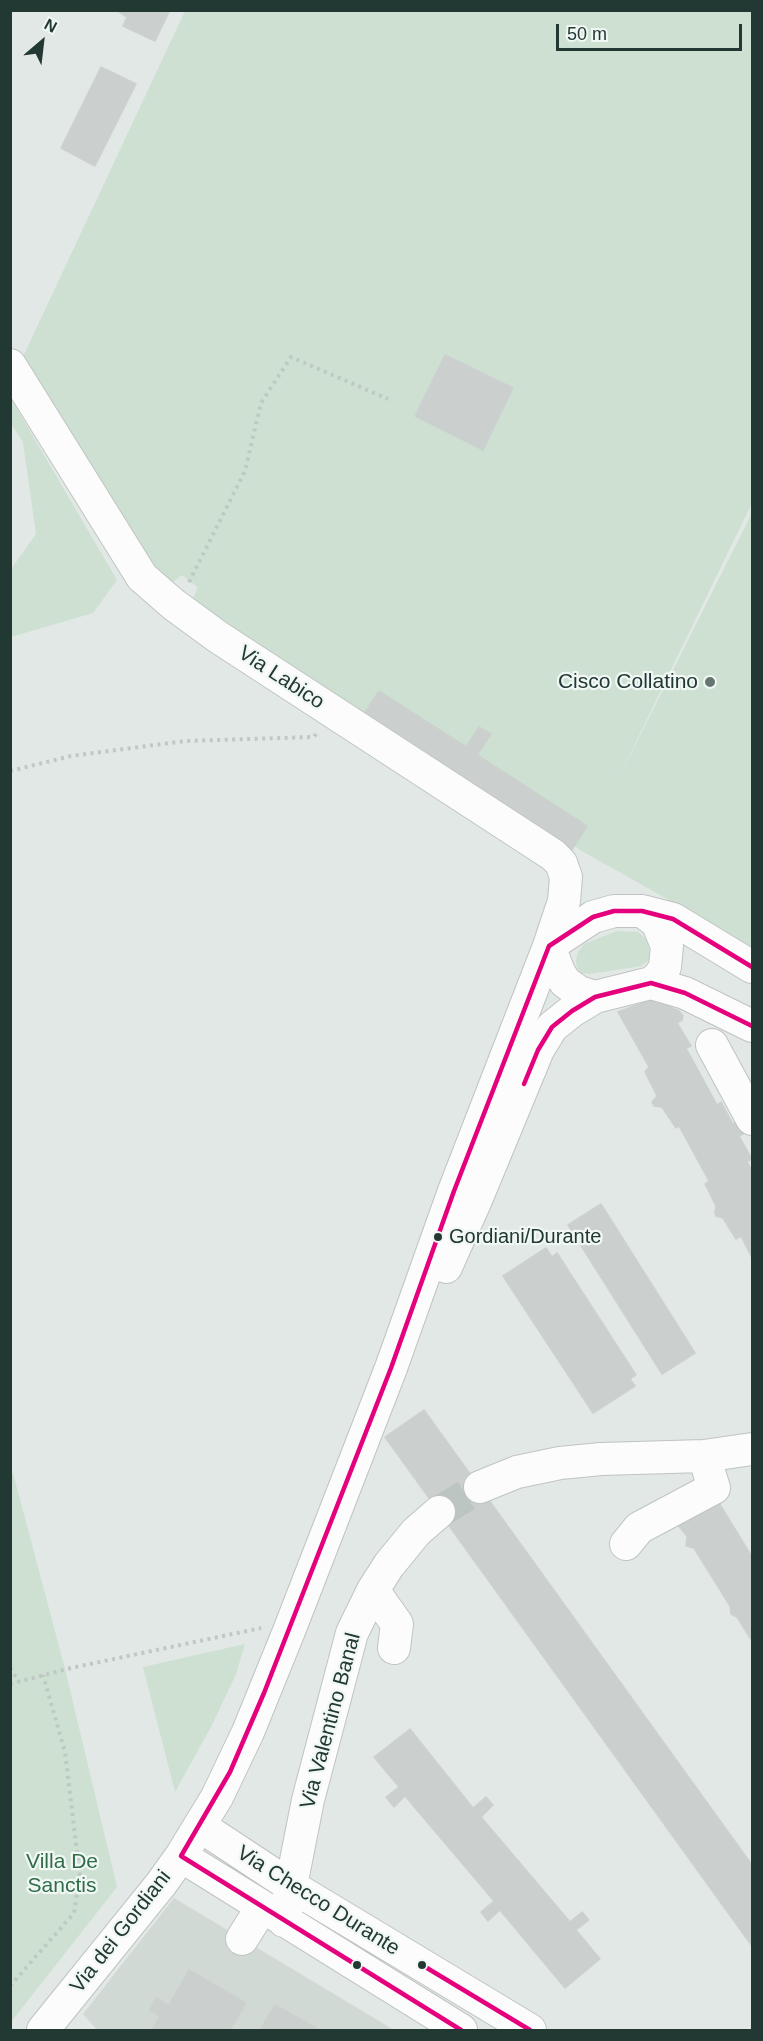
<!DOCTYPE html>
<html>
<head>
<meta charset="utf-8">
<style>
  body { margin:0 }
  #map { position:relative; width:763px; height:2041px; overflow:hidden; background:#e2e8e5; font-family:Arial,sans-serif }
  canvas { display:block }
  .frame { position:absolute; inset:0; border:12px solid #223933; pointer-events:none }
  .north { position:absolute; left:12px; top:12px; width:60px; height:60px; -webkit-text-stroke:4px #f1f7f4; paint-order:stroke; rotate:28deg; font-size:16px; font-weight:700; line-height:24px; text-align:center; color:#223933 }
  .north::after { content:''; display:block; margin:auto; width:21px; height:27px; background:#223933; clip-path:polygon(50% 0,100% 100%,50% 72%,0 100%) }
  .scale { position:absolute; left:556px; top:24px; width:186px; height:27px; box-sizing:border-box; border:3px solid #223933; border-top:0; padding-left:8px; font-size:18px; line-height:21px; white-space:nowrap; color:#223933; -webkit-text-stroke:4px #f1f7f4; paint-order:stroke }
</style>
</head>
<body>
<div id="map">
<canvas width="763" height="2041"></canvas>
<div class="frame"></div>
<div class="north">N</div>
<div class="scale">50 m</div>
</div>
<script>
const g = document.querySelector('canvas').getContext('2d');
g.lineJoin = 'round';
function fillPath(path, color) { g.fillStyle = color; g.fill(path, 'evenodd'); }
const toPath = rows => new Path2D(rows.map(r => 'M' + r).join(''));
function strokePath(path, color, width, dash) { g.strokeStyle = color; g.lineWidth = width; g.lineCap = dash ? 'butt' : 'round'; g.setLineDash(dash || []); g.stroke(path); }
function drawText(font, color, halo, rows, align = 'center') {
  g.font = font + ' Arial,sans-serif'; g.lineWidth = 4.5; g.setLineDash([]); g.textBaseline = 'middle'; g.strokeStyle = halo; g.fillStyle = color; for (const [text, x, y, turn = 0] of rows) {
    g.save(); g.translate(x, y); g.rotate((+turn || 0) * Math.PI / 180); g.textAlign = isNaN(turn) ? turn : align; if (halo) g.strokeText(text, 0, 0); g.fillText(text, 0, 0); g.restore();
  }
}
const built = toPath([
  [174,1898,394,2030,97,2030,83,2014]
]);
const green = toPath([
  [185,11,752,11,752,503,615,785,752,513,752,947,582,851,352,710,191,603,198,587,182,575,169,585,143,564,21,361],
  [10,397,117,580,93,613,11,637,11,569,36,534,23,442,11,424],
  [617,931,638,932,648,941,650,956,648,961,641,966,590,974,581,973,577,968,576,960,578,952,584,944],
  [13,1473,65,1669,117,1887,11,2022,10,1474],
  [245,1644,236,1674,212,1725,175,1792,143,1667]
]);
const building = toPath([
  [116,10,170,10,155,41,123,26,127,17,116,10],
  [101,67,136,84,95,166,61,148,101,67],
  [445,355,513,388,483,450,415,416,445,355],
  [379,691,466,747,479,727,491,734,477,755,587,826,571,851,362,717,379,691],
  [653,999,679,1011,683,1016,682,1020,677,1023,691,1046,686,1048,717,1105,721,1102,733,1124,736,1123,744,1129,743,1134,739,1136,752,1159,747,1161,752,1171,752,1258,741,1236,736,1239,723,1218,716,1216,715,1212,716,1206,705,1184,709,1181,679,1126,676,1128,662,1107,654,1106,652,1102,657,1096,645,1072,649,1067,618,1012,653,999],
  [601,1204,695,1353,662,1374,568,1225,601,1204],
  [546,1248,552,1257,557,1253,636,1375,630,1379,635,1386,593,1413,503,1276,546,1248],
  [424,1410,752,1865,752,1946,385,1437,424,1410],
  [713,1493,752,1557,752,1641,737,1617,731,1614,730,1606,694,1548,686,1546,687,1536,677,1524,713,1493],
  [410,1729,473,1808,486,1797,493,1805,481,1817,570,1922,582,1912,589,1920,576,1930,600,1959,565,1988,500,1910,488,1921,481,1912,494,1901,405,1796,394,1807,386,1797,399,1787,374,1757,410,1729],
  [189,1970,246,2003,230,2030,152,2030,160,2016,150,2010,156,1998,169,2005,189,1970],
  [275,2005,320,2030,260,2030,275,2005]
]);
const minorTunnel = toPath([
  [439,1512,480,1487]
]);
const path = toPath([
  [189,582,245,471,261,403,291,357,388,399],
  [10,771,71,756,185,741,314,737,316,734],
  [10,1668,19,1682],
  [10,1684,71,1668,261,1628],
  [10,1986,74,1913,80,1877,65,1752,43,1675]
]);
const minor = toPath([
  [10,365,142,577,173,604,218,637,553,855,561,863,566,877,564,901,549,946,454,1191,391,1368,289,1631,248,1732,217,1797,181,1856,161,1884,43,2030],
  [549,946,593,917,614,911,642,911,673,919,752,967],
  [549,946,559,972,565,982,579,992,595,997,651,983,659,977,665,967,667,946,657,922,642,911],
  [651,983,685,993,752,1026],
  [712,1045,752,1119],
  [446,1267,476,1200,538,1050,552,1027,572,1011,595,997],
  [480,1487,517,1472,560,1463,601,1459,704,1456,752,1449],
  [626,1544,639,1528,714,1488,704,1456],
  [373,1590,397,1624,394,1648],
  [200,1826,291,1886,530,2030],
  [181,1856,461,2030],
  [284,1921,308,1800,352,1633,373,1590,389,1565,416,1532,439,1512],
  [242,1939,262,1907]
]);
const bus1 = toPath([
  [524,1084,538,1050,552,1027,572,1011,595,997,651,983,685,993,752,1026],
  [422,1965,530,2030],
  [461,2030,181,1856,230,1772,264,1693,391,1368,454,1191,549,946,593,917,614,911,642,911,673,919,752,967]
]);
const markers = [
  [710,682,6,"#657671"],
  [438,1237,5,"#223933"],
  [357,1965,5,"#223933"],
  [422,1965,5,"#223933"]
];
const busNames = [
  ["Gordiani/Durante",449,1237]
];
const streetNames = [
  ["Via Labico",281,678,33],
  ["Via Valentino Banal",331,1721,-75],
  ["Via Checco Durante",318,1901,32],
  ["Via dei Gordiani",121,1932,-52]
];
const poiNames = [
  ["Cisco Collatino",698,682]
];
const parkNames = [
  ["Villa De",62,1862],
  ["Sanctis",62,1886]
];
fillPath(built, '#d1d9d5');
fillPath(green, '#cde0d2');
fillPath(building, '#cbd0ce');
strokePath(building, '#cbd1ce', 1.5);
strokePath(minorTunnel, '#bcc5c1', 32, [32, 16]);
strokePath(minor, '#bfc4c2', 34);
strokePath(path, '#bfc8c4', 4, [3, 4.5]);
strokePath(minor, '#fbfcfb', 32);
strokePath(bus1, '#e5007d', 4.5);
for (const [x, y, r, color] of markers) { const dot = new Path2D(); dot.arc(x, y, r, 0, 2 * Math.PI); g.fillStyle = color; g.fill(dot); strokePath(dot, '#f1f7f4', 2); }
drawText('20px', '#223933', '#f1f7f4', busNames, 'left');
drawText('21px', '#223933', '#f1f7f4', streetNames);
drawText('21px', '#223933', '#f1f7f4', poiNames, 'right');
drawText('21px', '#306d48', '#f1f7f4', parkNames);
</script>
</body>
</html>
